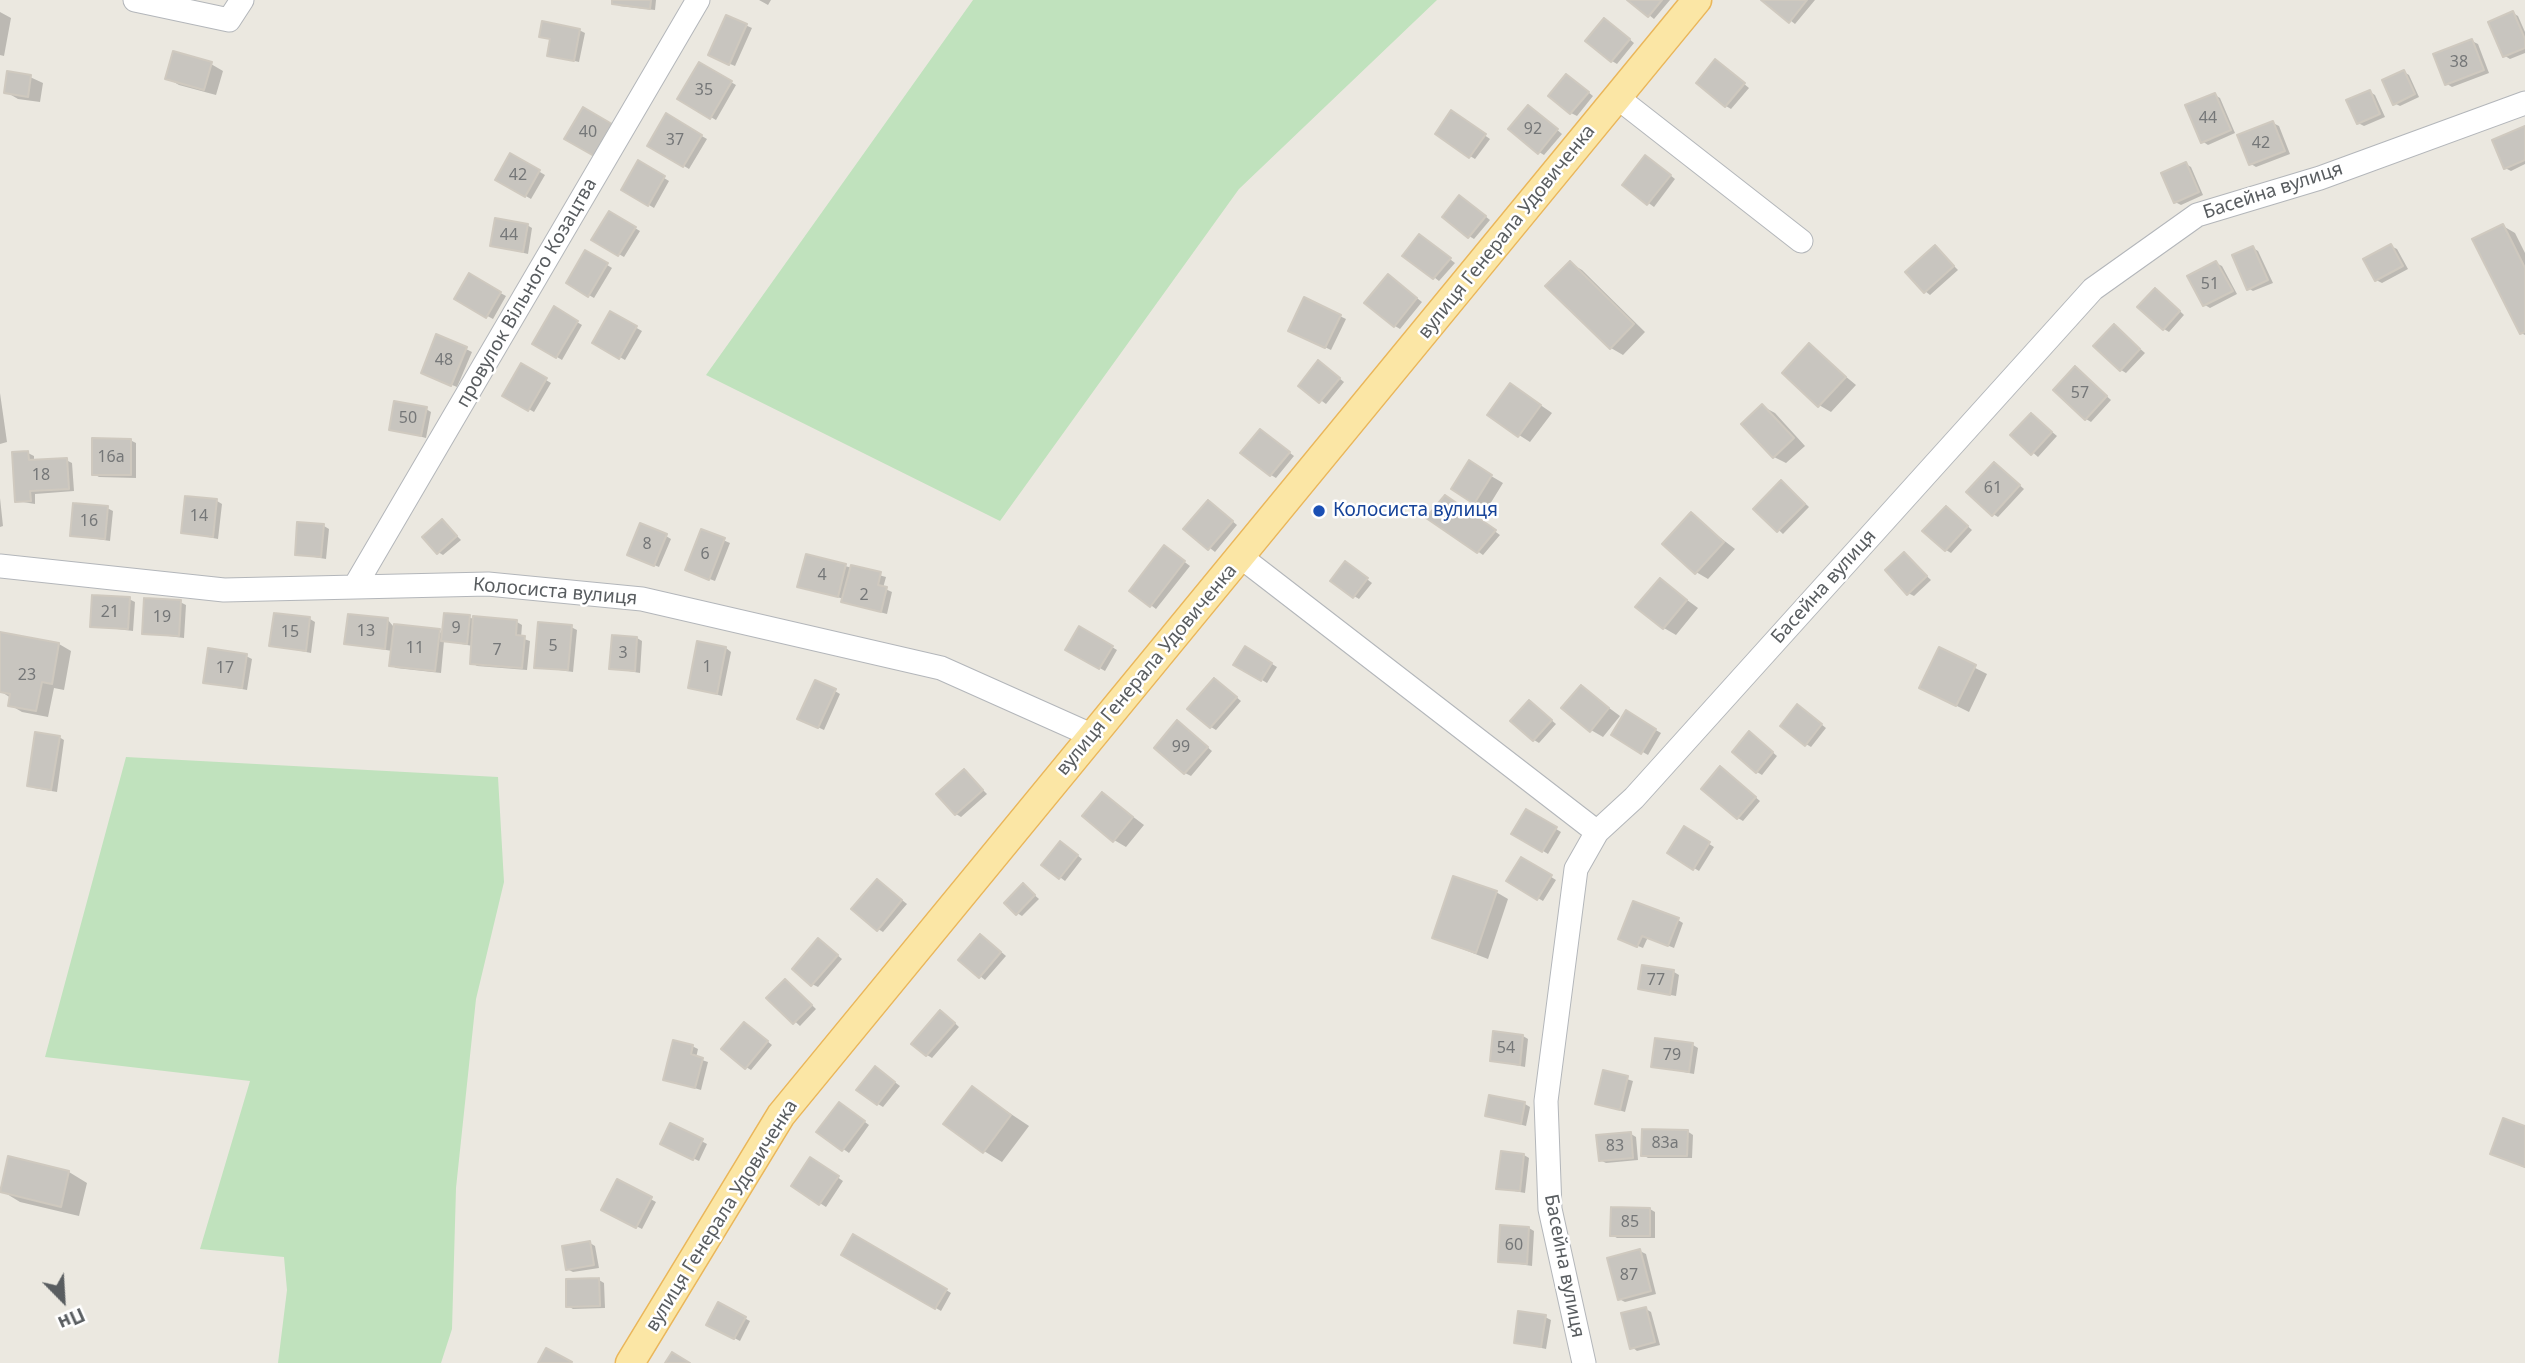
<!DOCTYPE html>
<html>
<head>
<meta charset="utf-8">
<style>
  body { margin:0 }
  #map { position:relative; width:2525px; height:1363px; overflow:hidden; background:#ebe8e0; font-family:"Noto Sans",sans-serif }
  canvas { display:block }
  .north { position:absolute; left:28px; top:1265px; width:70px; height:70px; -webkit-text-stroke:5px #fff; paint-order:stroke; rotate:156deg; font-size:19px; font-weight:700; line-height:28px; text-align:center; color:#595d60 }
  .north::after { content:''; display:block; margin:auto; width:24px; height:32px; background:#595d60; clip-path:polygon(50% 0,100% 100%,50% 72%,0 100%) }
</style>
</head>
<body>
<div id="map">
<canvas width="2525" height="1363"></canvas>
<div class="north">Пн</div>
</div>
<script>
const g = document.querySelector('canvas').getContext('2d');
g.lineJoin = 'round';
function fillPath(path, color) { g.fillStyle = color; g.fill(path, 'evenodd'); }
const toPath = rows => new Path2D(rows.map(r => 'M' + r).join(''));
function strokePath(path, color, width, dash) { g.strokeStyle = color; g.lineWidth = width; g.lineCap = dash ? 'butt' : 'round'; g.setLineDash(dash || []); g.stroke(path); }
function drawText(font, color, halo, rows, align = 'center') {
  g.font = font + ' "Noto Sans",sans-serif'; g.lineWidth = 5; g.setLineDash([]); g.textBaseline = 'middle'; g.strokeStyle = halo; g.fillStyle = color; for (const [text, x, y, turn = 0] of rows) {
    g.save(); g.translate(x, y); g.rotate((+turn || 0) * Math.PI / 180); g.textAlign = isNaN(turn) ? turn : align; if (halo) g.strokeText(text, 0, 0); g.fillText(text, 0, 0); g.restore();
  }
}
const green = toPath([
  [973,0,1437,0,1239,189,1000,521,706,375],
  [126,757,498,777,504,882,476,999,456,1188,452,1329,441,1363,278,1363,287,1290,284,1257,200,1249,250,1081,45,1057]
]);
const shadow = toPath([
  [614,0,656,0,655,10,619,6],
  [759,0,771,0,768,5],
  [1630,0,1670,0,1654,19],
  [1764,0,1815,0,1795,24],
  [0,12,11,18,4,56,0,55],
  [2513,13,2518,16,2525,32,2525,53,2510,59,2505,56],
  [727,17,752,28,735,66,716,58],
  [1610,23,1634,43,1617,64,1612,61],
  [579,30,585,33,579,62,549,55,552,40,541,36],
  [2472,41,2478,44,2489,73,2452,87,2447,84],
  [211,64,223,71,216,95,179,85,167,78],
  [700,64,736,85,716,120,679,99],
  [1721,65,1749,88,1731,109,1726,106],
  [2404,72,2409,75,2419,97,2400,106,2394,103],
  [30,77,43,83,40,102,18,99,6,92],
  [1572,79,1593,96,1577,116,1571,113],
  [2370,92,2375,95,2385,117,2364,126,2358,123],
  [2215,95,2220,98,2235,133,2208,145,2202,141],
  [1534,110,1562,134,1544,155,1539,152],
  [667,116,707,139,689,169,649,145],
  [1457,116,1490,139,1475,159,1470,156],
  [2273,123,2279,126,2290,154,2256,167,2251,164],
  [2525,128,2525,164,2511,171,2505,168],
  [511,155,545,175,531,199,497,179],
  [1651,160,1675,179,1654,207,1624,185],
  [639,163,669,181,654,208,623,189],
  [2186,164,2191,167,2203,195,2181,205,2175,202],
  [1465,200,1490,220,1474,239,1469,236],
  [609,213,640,231,624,257,594,240],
  [527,225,532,228,528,254,492,245],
  [2503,226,2515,233,2525,253,2525,335,2521,333],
  [1425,240,1455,263,1439,281,1405,255],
  [2391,246,2397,249,2408,269,2382,283,2376,280],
  [1935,247,1958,270,1930,295,1925,291],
  [2253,248,2258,251,2273,283,2253,291,2248,288],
  [586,252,612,268,594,298,568,283],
  [1570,263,1582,270,1645,332,1623,355,1611,348],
  [2216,263,2222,266,2237,294,2210,308,2205,305],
  [469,276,506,296,493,319,456,299],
  [1394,280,1422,302,1400,329,1395,326],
  [2161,293,2184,315,2169,332,2164,329],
  [1304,299,1346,319,1331,350,1295,333],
  [555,309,582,325,562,360,534,343],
  [610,313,642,331,625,360,594,342],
  [2119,330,2145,353,2126,373,2121,370],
  [1809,346,1856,385,1831,412,1819,405],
  [466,349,472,352,457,387,428,375],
  [522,366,551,383,534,412,504,395],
  [1324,366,1344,382,1326,404,1300,385],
  [2075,368,2111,400,2091,422,2086,419],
  [0,393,7,442,0,444],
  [1523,393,1552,413,1530,442,1519,435],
  [1762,406,1775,413,1805,446,1786,463,1774,457],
  [426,409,431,412,426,438,391,429],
  [2032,415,2057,436,2038,457,2013,435],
  [1265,434,1294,456,1276,478,1271,475],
  [130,440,136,443,136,478,99,477,94,474],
  [28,453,34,456,34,462,66,460,72,463,74,491,35,494,35,504,17,501],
  [1469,463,1503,483,1487,509,1453,489],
  [1995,464,2024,489,1998,517,1993,514],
  [1787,486,1809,507,1783,534,1756,509],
  [0,498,3,526,0,527],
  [1451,500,1500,535,1483,555,1429,517],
  [217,501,222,504,218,539,183,532],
  [1213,505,1237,525,1215,552,1186,529],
  [107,508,113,511,110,541,71,535],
  [1951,511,1972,530,1951,553,1946,550],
  [1691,515,1735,549,1708,579,1696,572],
  [442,521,461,540,443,555,438,552],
  [324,526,329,529,326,559,296,554],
  [702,531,730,543,715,581,692,572],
  [666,536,671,539,659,567,635,557],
  [1170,551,1190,566,1156,609,1132,591],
  [1904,555,1931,580,1914,596,1908,593],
  [845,566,886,577,883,588,892,592,887,614,849,604,844,599,799,586],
  [1351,567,1372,583,1359,599,1354,596],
  [1660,580,1698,608,1676,635,1664,628],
  [129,599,135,602,133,631,92,626],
  [180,602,186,605,184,638,144,633],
  [349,615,388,620,393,626,444,633,469,617,475,620,517,622,522,625,521,638,530,641,527,670,477,666,472,663,473,646,444,641,441,673,396,668,391,665,392,651,346,643],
  [310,619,315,622,311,653,271,645],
  [571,627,577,630,573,672,536,667],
  [1080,628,1117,650,1105,671,1067,649],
  [0,634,59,644,71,651,64,690,54,688,48,717,22,712,10,705,11,698,0,691],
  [637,638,642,641,640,673,611,668],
  [726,648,731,652,722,696,690,687],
  [1246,648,1277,667,1267,683,1236,664],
  [1940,650,1987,674,1969,712,1933,694],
  [246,656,252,659,247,690,205,682],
  [1220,683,1241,701,1216,730,1211,727],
  [1581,687,1620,716,1603,737,1591,730],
  [835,691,840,694,824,730,805,721],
  [1530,702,1556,724,1539,743,1534,740],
  [1802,709,1826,728,1811,747,1806,744],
  [1626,713,1661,733,1648,755,1613,735],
  [1183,726,1212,751,1191,776,1185,773],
  [59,737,64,740,57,792,34,788,29,785],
  [1755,737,1777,756,1762,775,1757,772],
  [964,771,987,794,961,817,956,814],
  [1725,772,1760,801,1743,821,1738,818],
  [1103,794,1144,825,1126,847,1114,840],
  [1527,811,1561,832,1548,854,1514,833],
  [1685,829,1714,847,1699,871,1669,853],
  [1066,846,1082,859,1065,881,1044,865],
  [1522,859,1556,880,1543,901,1509,881],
  [882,884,907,904,883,932,878,929],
  [1023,885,1039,899,1022,916,1017,913],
  [1496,892,1508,899,1488,959,1434,938],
  [1678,920,1683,923,1674,948,1648,937,1643,948,1626,941],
  [986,939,1006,956,985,980,960,960],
  [824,944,842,959,818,987,812,984],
  [1674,972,1679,975,1676,996,1640,989],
  [790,984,816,1009,800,1026,769,998],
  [946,1015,959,1027,932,1058,927,1055],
  [750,1027,772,1045,751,1070,746,1067],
  [1523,1036,1528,1039,1525,1067,1491,1060],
  [1693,1045,1698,1048,1694,1074,1653,1066],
  [692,1046,698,1049,696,1058,708,1062,701,1090,665,1079],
  [880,1071,900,1086,883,1107,878,1104],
  [1604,1072,1633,1081,1625,1112,1597,1103],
  [972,1088,1029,1126,1002,1162,984,1151],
  [1525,1104,1530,1107,1526,1126,1487,1115],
  [845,1107,869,1125,849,1153,819,1132],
  [671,1125,707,1144,699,1161,668,1146],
  [2525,1128,2525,1168,2492,1153],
  [1687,1131,1693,1135,1692,1158,1648,1158,1643,1155],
  [1631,1134,1636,1137,1638,1160,1606,1163,1600,1160],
  [1524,1155,1529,1158,1525,1193,1498,1188],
  [9,1158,69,1172,87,1183,79,1216,20,1202,2,1191],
  [811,1159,843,1181,826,1207,793,1186],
  [618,1181,656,1202,642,1229,603,1209],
  [1650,1209,1655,1212,1655,1238,1617,1238,1612,1235],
  [1529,1228,1534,1231,1532,1266,1500,1261],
  [854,1236,951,1293,941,1311,844,1254],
  [590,1243,595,1246,599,1268,573,1272,567,1269],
  [1640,1251,1646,1254,1656,1294,1625,1302,1619,1299],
  [599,1280,604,1283,605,1308,573,1309,568,1306],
  [719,1305,750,1321,740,1341,708,1324],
  [1646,1309,1651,1312,1660,1345,1637,1351,1632,1347],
  [1545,1317,1551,1320,1546,1349,1515,1342]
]);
const building = toPath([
  [612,0,651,0,650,9,612,4,612,0],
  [1627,0,1662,0,1648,17,1627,0],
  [1761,0,1807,0,1789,23,1761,0],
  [2513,11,2525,39,2525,48,2503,57,2488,22,2513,11],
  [726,15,747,24,729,65,708,55,726,15],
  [1604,18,1630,39,1611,62,1585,41,1604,18],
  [542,21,580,29,574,61,547,56,550,39,539,37,542,21],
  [2472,39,2484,70,2445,85,2433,54,2472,39],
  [173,51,212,62,204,90,165,79,173,51],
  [1715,59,1745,83,1725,107,1696,83,1715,59],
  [699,62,732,81,710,119,677,99,699,62],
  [2404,70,2415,94,2393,105,2382,80,2404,70],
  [7,71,31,75,28,97,4,93,7,71],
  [1566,74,1589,92,1570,114,1548,96,1566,74],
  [2370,90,2380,114,2357,124,2346,100,2370,90],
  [2215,93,2231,130,2201,143,2185,105,2215,93],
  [1528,105,1558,129,1538,154,1508,129,1528,105],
  [583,107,612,124,594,156,564,139,583,107],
  [1451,110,1486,134,1469,158,1435,134,1451,110],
  [666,113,702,135,683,167,647,146,666,113],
  [2273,121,2285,151,2249,165,2237,135,2273,121],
  [2525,126,2525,160,2504,169,2492,140,2525,126],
  [510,153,540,170,525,197,495,180,510,153],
  [1645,155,1671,175,1647,205,1622,185,1645,155],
  [638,160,665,176,648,206,621,190,638,160],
  [2186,162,2199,192,2174,203,2161,173,2186,162],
  [1459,195,1486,216,1468,238,1442,217,1459,195],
  [609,211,636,227,618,256,591,240,609,211],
  [495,218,528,224,523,252,490,246,495,218],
  [2503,224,2525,268,2525,332,2520,334,2472,239,2503,224],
  [1419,234,1451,258,1433,279,1402,256,1419,234],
  [2391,244,2403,266,2375,281,2363,259,2391,244],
  [1935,245,1954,266,1924,293,1905,272,1935,245],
  [2253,246,2268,280,2247,290,2232,255,2253,246],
  [585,250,608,263,588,297,566,283,585,250],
  [1570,261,1634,324,1610,349,1545,286,1570,261],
  [2216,261,2233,291,2203,306,2187,276,2216,261],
  [469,273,501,292,486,318,454,299,469,273],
  [1388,274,1417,298,1394,327,1364,303,1388,274],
  [2155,288,2180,311,2163,330,2137,307,2155,288],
  [1304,297,1341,315,1325,348,1288,331,1304,297],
  [554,306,578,321,556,358,532,344,554,306],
  [610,311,637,326,619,359,592,343,610,311],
  [2114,324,2140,349,2120,371,2093,346,2114,324],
  [436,334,467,347,451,386,421,373,436,334],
  [1809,343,1846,377,1818,407,1782,373,1809,343],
  [1318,360,1340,378,1319,403,1298,386,1318,360],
  [521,363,547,378,528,411,502,396,521,363],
  [2075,366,2107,396,2085,420,2053,390,2075,366],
  [1510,383,1541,405,1518,437,1487,415,1510,383],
  [394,401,427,407,421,436,389,430,394,401],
  [1762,404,1794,438,1773,458,1741,424,1762,404],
  [2031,413,2052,432,2031,455,2010,435,2031,413],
  [1260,429,1290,452,1270,476,1240,453,1260,429],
  [92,438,131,439,131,475,92,475,92,438],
  [28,451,29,460,67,458,69,489,30,491,31,501,15,502,12,452,28,451],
  [1469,460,1492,475,1474,504,1451,489,1469,460],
  [1994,462,2020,485,1992,516,1966,492,1994,462],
  [1781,480,1805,504,1777,532,1753,509,1781,480],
  [1445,495,1496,530,1477,553,1426,518,1445,495],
  [185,496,217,499,213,537,181,533,185,496],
  [1208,500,1233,521,1208,550,1183,529,1208,500],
  [73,503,108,506,105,539,70,536,73,503],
  [1946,506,1968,526,1945,551,1922,531,1946,506],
  [1691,512,1724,542,1695,574,1662,544,1691,512],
  [442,519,457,536,437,554,422,537,442,519],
  [297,522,324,524,321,557,295,555,297,522],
  [640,523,667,534,654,566,627,555,640,523],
  [701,529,725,538,709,580,685,570,701,529],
  [1164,545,1185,561,1150,607,1129,591,1164,545],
  [1904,552,1927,576,1907,595,1885,570,1904,552],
  [806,554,846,564,838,597,797,587,806,554],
  [1345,561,1368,578,1353,598,1330,581,1345,561],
  [851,565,881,572,878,585,887,587,881,612,841,602,851,565],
  [1660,578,1687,600,1663,629,1635,607,1660,578],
  [92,595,130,597,128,629,90,627,92,595],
  [144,598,181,600,179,636,142,634,144,598],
  [274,613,310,617,306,651,269,646,274,613],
  [444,613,470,615,467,644,441,641,444,613],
  [348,614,388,618,385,649,344,644,348,614],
  [473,616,517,620,516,635,525,636,522,668,470,664,473,616],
  [538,622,572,625,568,670,534,668,538,622],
  [394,624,440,629,435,671,389,666,394,624],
  [1079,626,1113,646,1099,669,1065,650,1079,626],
  [0,632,59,643,52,684,42,682,36,711,8,706,10,694,0,692,0,632],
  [612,635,637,637,635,671,609,669,612,635],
  [697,641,726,647,717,694,688,688,697,641],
  [1245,646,1272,663,1261,681,1233,665,1245,646],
  [1939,647,1976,665,1956,706,1919,688,1939,647],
  [208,648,247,654,242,688,203,683,208,648],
  [1214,678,1237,697,1210,728,1187,709,1214,678],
  [815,680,836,689,818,728,797,719,815,680],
  [1581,685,1609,708,1590,732,1561,708,1581,685],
  [1529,700,1552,720,1533,741,1510,721,1529,700],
  [1797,704,1822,724,1805,746,1780,726,1797,704],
  [1626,710,1656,729,1641,754,1611,735,1626,710],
  [1177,720,1208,747,1184,774,1154,748,1177,720],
  [1749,731,1773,752,1756,773,1732,752,1749,731],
  [35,732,60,736,51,790,27,786,35,732],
  [1720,766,1756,797,1737,819,1701,789,1720,766],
  [964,769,983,790,955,815,936,794,964,769],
  [1102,792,1133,817,1113,842,1082,816,1102,792],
  [1526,809,1557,827,1542,852,1511,834,1526,809],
  [1684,826,1710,842,1693,870,1667,853,1684,826],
  [1060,841,1078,855,1059,879,1041,865,1060,841],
  [1521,857,1552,875,1537,900,1506,881,1521,857],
  [1453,876,1497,891,1476,953,1432,938,1453,876],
  [877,879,902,900,877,931,851,909,877,879],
  [1023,883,1035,895,1016,915,1004,903,1023,883],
  [1633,901,1679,918,1668,946,1642,936,1637,947,1618,939,1633,901],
  [980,934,1001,952,979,978,958,960,980,934],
  [818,938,838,955,811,986,792,969,818,938],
  [1642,965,1674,970,1670,995,1638,989,1642,965],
  [785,979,812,1005,793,1024,766,998,785,979],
  [940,1010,955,1023,926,1056,911,1044,940,1010],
  [744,1022,768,1041,745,1069,721,1049,744,1022],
  [1493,1031,1523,1035,1520,1065,1490,1061,1493,1031],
  [1655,1038,1693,1043,1689,1072,1651,1067,1655,1038],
  [673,1040,693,1045,691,1054,703,1058,695,1088,663,1080,673,1040],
  [875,1066,895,1082,877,1105,856,1090,875,1066],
  [1603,1070,1628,1076,1620,1110,1595,1104,1603,1070],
  [972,1086,1011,1115,983,1153,943,1124,972,1086],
  [1489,1095,1525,1102,1521,1124,1485,1116,1489,1095],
  [839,1102,865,1121,842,1151,816,1132,839,1102],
  [2503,1118,2525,1126,2525,1167,2490,1154,2503,1118],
  [670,1123,703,1139,693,1160,660,1144,670,1123],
  [1642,1129,1688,1130,1687,1156,1641,1156,1642,1129],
  [1631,1132,1633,1158,1599,1161,1596,1135,1631,1132],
  [1501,1151,1524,1154,1520,1191,1496,1189,1501,1151],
  [8,1156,69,1171,61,1207,0,1192,8,1156],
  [810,1157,839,1176,819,1205,791,1186,810,1157],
  [617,1179,652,1197,636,1228,601,1210,617,1179],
  [1611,1207,1650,1208,1650,1236,1610,1236,1611,1207],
  [1500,1225,1529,1227,1527,1264,1498,1262,1500,1225],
  [853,1234,947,1289,935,1309,841,1255,853,1234],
  [590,1241,594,1265,566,1270,562,1246,590,1241],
  [1640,1249,1651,1291,1618,1300,1607,1258,1640,1249],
  [599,1278,600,1306,566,1307,566,1279,599,1278],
  [718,1302,746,1317,734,1339,706,1325,718,1302],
  [1646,1307,1655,1342,1630,1349,1621,1313,1646,1307],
  [1518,1311,1546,1315,1541,1347,1514,1343,1518,1311],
  [546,1348,572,1362,571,1363,538,1363,546,1348],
  [672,1352,690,1363,665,1363,672,1352]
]);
const minor = toPath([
  [135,0,229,20,242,0],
  [1618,98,1801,241],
  [1241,557,1597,832],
  [0,566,224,590,488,584,642,599,941,668,1091,735],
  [355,586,698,0],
  [1584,1363,1550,1209,1546,1101,1576,869,1597,832,1634,798,2093,289,2197,215,2320,178,2525,103]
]);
const major = toPath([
  [630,1363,781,1115,1697,0]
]);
const markers = [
  [1319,511,7,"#1a4fb4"]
];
const numberNames = [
  ["38",2459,62],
  ["35",704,90],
  ["44",2208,118],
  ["92",1533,129],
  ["40",588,132],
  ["37",675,140],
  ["42",2261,143],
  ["42",518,175],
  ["44",509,235],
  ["51",2210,284],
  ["48",444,360],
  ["57",2080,393],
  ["50",408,418],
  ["16а",111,457],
  ["18",41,475],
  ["61",1993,488],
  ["14",199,516],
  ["16",89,521],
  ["8",647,544],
  ["6",705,554],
  ["4",822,575],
  ["2",864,595],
  ["21",110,612],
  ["19",162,617],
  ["9",456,628],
  ["13",366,631],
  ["15",290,632],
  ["5",553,646],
  ["11",415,648],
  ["7",497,650],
  ["3",623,653],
  ["1",707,667],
  ["17",225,668],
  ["23",27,675],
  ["99",1181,747],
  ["77",1656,980],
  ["54",1506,1048],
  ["79",1672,1055],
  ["83а",1665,1143],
  ["83",1615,1146],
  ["85",1630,1222],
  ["60",1514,1245],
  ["87",1629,1275]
];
const streetNames = [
  ["Басейна вулиця",2273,191,-18],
  ["вулиця Генерала Удовиченка",1507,232,-51],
  ["провулок Вільного Козацтва",527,293,-60],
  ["Басейна вулиця",1824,587,-48],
  ["Колосиста вулиця",555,592,5],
  ["вулиця Генерала Удовиченка",1147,670,-50],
  ["вулиця Генерала Удовиченка",722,1216,-58],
  ["Басейна вулиця",1564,1266,79]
];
const transitNames = [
  ["Колосиста вулиця",1333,511]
];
fillPath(green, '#c0e2bd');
fillPath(shadow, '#0003');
fillPath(building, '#c8c5bf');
strokePath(building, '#cfc9bf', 2);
strokePath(minor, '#b3b6ba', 25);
strokePath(major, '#eab65a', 31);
strokePath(minor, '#fff', 23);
strokePath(major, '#fbe6a5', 28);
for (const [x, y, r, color] of markers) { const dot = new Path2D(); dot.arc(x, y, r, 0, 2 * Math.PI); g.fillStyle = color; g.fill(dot); strokePath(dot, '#fff', 2.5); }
drawText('16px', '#757778', null, numberNames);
drawText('19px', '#595d60', '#fff', streetNames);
drawText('19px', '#164399', '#fff', transitNames, 'left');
</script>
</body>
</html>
